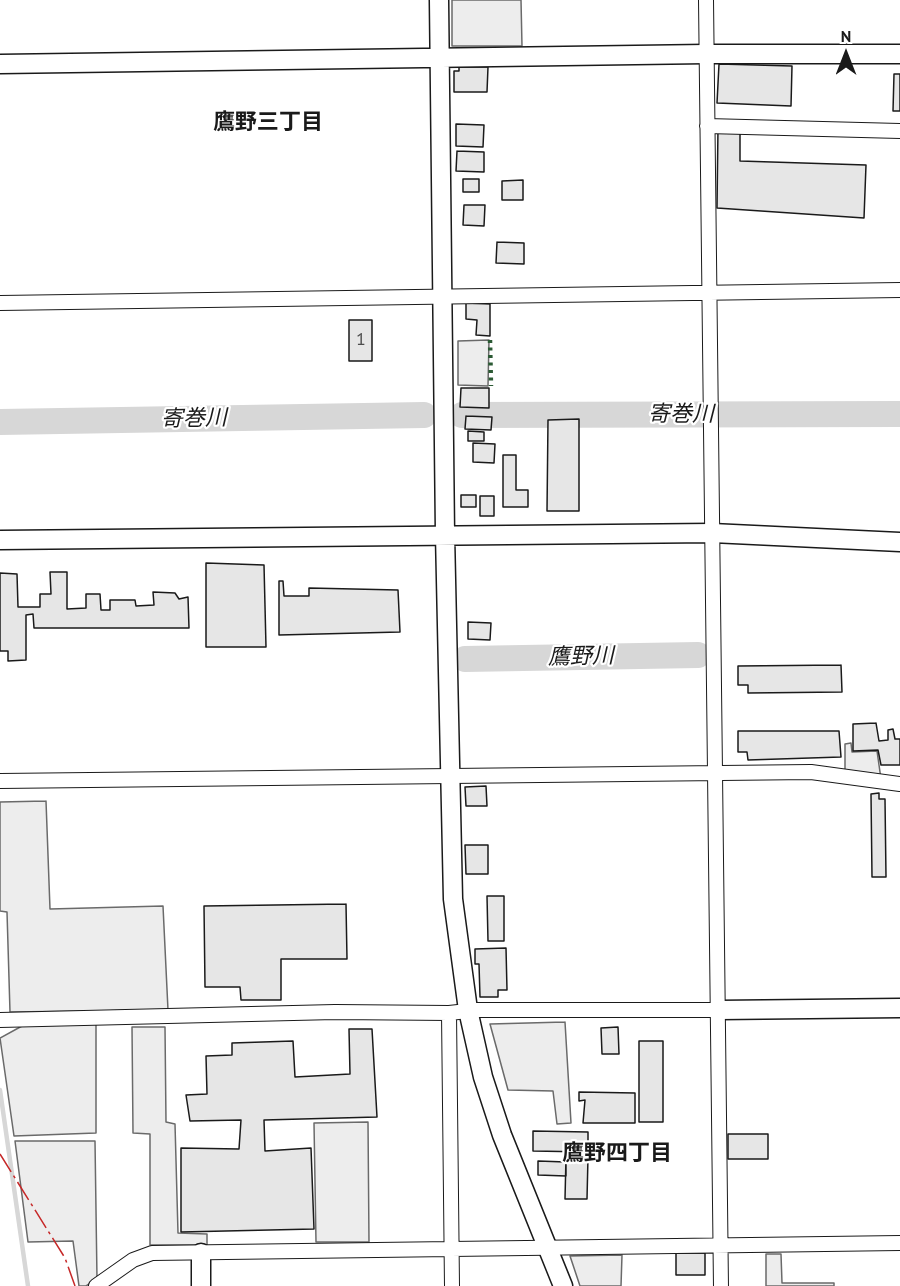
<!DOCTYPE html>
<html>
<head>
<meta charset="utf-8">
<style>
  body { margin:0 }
  #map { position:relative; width:900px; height:1286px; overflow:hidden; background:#fff; font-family:"PT Sans",sans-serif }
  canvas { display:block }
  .north { position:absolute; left:816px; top:24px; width:60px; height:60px; -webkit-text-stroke:4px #fff; paint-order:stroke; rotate:0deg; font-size:16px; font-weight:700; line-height:24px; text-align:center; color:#1a1a1a }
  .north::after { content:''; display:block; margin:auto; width:21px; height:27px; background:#1a1a1a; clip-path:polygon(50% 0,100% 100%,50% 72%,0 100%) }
</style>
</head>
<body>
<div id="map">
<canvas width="900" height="1286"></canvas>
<div class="north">N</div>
</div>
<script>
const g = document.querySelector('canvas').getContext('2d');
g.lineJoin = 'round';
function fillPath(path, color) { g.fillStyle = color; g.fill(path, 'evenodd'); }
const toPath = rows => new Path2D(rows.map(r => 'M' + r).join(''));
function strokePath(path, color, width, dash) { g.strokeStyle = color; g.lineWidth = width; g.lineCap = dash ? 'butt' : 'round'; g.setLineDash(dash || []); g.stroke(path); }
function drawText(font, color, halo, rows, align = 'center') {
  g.font = font + ' "PT Sans","Noto Sans JP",sans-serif'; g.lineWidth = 4.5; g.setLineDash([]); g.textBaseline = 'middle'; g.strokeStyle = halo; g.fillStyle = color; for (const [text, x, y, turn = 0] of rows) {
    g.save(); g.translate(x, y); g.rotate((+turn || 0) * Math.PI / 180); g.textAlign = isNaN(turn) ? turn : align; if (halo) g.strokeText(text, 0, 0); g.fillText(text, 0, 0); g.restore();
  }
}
const built = toPath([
  [452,0,521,0,522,46,452,46,452,0],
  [489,340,488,386,458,385,458,341,489,340],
  [851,743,852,752,877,751,881,779,845,774,845,744,851,743],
  [46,801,50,909,163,906,168,1010,10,1012,7,912,0,911,0,802,46,801],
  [565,1022,571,1123,557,1124,553,1091,508,1090,490,1024,565,1022],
  [96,1024,96,1133,14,1136,0,1038,22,1026,96,1024],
  [132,1027,165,1027,166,1122,175,1124,178,1233,207,1234,207,1245,150,1245,150,1134,133,1133,132,1027],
  [368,1122,369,1242,316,1242,314,1123,368,1122],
  [15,1141,95,1141,97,1279,86,1286,79,1286,73,1241,28,1242,15,1141],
  [766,1254,781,1254,782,1283,834,1283,834,1286,766,1286,766,1254],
  [622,1255,621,1286,580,1286,570,1256,622,1255]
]);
const stream = toPath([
  [0,1090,28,1286]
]);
const river = toPath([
  [462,415,900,414],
  [0,422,424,415],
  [465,659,698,655]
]);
const building = toPath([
  [719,64,792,66,791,106,717,103,719,64],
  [459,67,488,67,487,92,454,92,454,71,459,71,459,67],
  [894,74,900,74,900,111,893,111,894,74],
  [456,124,484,125,483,147,456,146,456,124],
  [718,127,740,127,740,161,866,165,864,218,717,208,718,127],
  [457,151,484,152,484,172,456,171,457,151],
  [463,179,479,179,479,192,463,192,463,179],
  [523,180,523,200,502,200,502,181,523,180],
  [464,205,485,205,484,226,463,225,464,205],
  [497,242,524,243,524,264,496,263,497,242],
  [466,303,490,304,490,336,476,335,477,320,466,319,466,303],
  [349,320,372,320,372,361,349,361,349,320],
  [461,388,489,388,489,408,460,407,461,388],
  [466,416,492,417,491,430,465,429,466,416],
  [579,419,579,511,547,511,548,420,579,419],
  [468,431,484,432,484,441,468,441,468,431],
  [473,443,495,444,494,463,473,462,473,443],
  [503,455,516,455,516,490,528,490,528,507,503,507,503,455],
  [461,495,476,495,476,507,461,507,461,495],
  [480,496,494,496,494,516,480,516,480,496],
  [206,563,264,565,266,647,206,647,206,563],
  [50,572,67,572,67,609,86,608,86,594,100,594,101,610,110,610,110,600,135,600,136,606,154,605,153,592,175,593,179,599,188,597,189,628,34,628,33,614,26,615,26,660,8,661,8,651,0,651,0,573,17,574,18,607,40,607,40,594,51,594,50,572],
  [279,581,283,581,284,596,309,596,309,588,398,590,400,632,279,635,279,581],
  [468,622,491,623,490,640,468,639,468,622],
  [841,665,842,692,748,693,748,685,738,685,738,666,841,665],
  [876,723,879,741,888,740,888,730,893,729,895,739,900,739,900,765,881,765,878,750,853,751,853,724,876,723],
  [738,731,839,731,841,757,748,760,747,752,738,752,738,731],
  [486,786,487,806,466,806,465,787,486,786],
  [879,793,879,799,885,799,886,877,872,877,871,794,879,793],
  [465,845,488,845,488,874,466,874,465,845],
  [487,896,504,896,504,941,488,941,487,896],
  [346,904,347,959,281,959,281,1000,241,1000,240,987,205,987,204,906,346,904],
  [506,948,507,990,498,990,498,997,480,997,479,964,475,964,475,949,506,948],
  [618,1027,619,1054,602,1054,601,1028,618,1027],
  [349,1029,372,1029,377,1117,264,1120,265,1151,311,1148,314,1229,181,1232,181,1148,239,1149,241,1120,190,1121,186,1095,207,1094,206,1056,232,1055,232,1043,293,1041,295,1077,350,1074,349,1029],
  [639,1041,663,1041,663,1122,639,1122,639,1041],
  [579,1092,635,1093,635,1123,583,1123,585,1100,579,1101,579,1092],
  [533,1131,588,1132,588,1152,533,1151,533,1131],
  [728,1134,768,1134,768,1159,728,1159,728,1134],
  [566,1151,588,1152,588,1157,566,1157,566,1151],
  [566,1157,588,1157,587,1199,565,1199,566,1157],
  [538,1161,566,1162,566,1176,538,1175,538,1161],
  [676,1253,705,1253,705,1275,676,1275,676,1253]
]);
const street = toPath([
  [706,0,721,1286],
  [707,126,900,131],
  [0,303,900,290],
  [0,781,811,772,900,784],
  [449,1013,452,1286],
  [0,1020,335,1012,449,1013,477,1010,719,1010],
  [96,1286,133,1260,152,1253,900,1243]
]);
const secondary = toPath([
  [439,0,445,534,453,899,468,1010,483,1077,502,1135,563,1286],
  [0,64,706,54,900,54],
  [0,540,712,533,900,542],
  [719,1010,900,1008],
  [201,1253,201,1286]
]);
const hedge = toPath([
  [490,340,491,386]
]);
const power = toPath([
  [0,1154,65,1258,75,1286]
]);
const numberNames = [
  ["1",361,340]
];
const neighbourhoodNames = [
  ["鷹野三丁目",268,123],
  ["鷹野四丁目",617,1154]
];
const waterNames = [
  ["寄巻川",681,415],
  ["寄巻川",194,419,-1],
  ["鷹野川",581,657,-1]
];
fillPath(built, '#ededed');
strokePath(built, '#6a6a6a', 1.5);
strokePath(stream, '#d7d7d7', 4.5);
strokePath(river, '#d7d7d7', 26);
fillPath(building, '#e6e6e6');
strokePath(building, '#1a1a1a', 1.5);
strokePath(street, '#1a1a1a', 16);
strokePath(secondary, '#1a1a1a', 21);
strokePath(street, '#fff', 14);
strokePath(secondary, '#fff', 18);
strokePath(hedge, '#2b5a34', 4.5, [3, 4.5]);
strokePath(power, '#c62828', 1.5, [21, 4.5, 3, 4.5]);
drawText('18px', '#4d4d4d', null, numberNames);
drawText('bold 22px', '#1a1a1a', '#fff', neighbourhoodNames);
drawText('italic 22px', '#1a1a1a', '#fff', waterNames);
</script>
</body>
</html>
